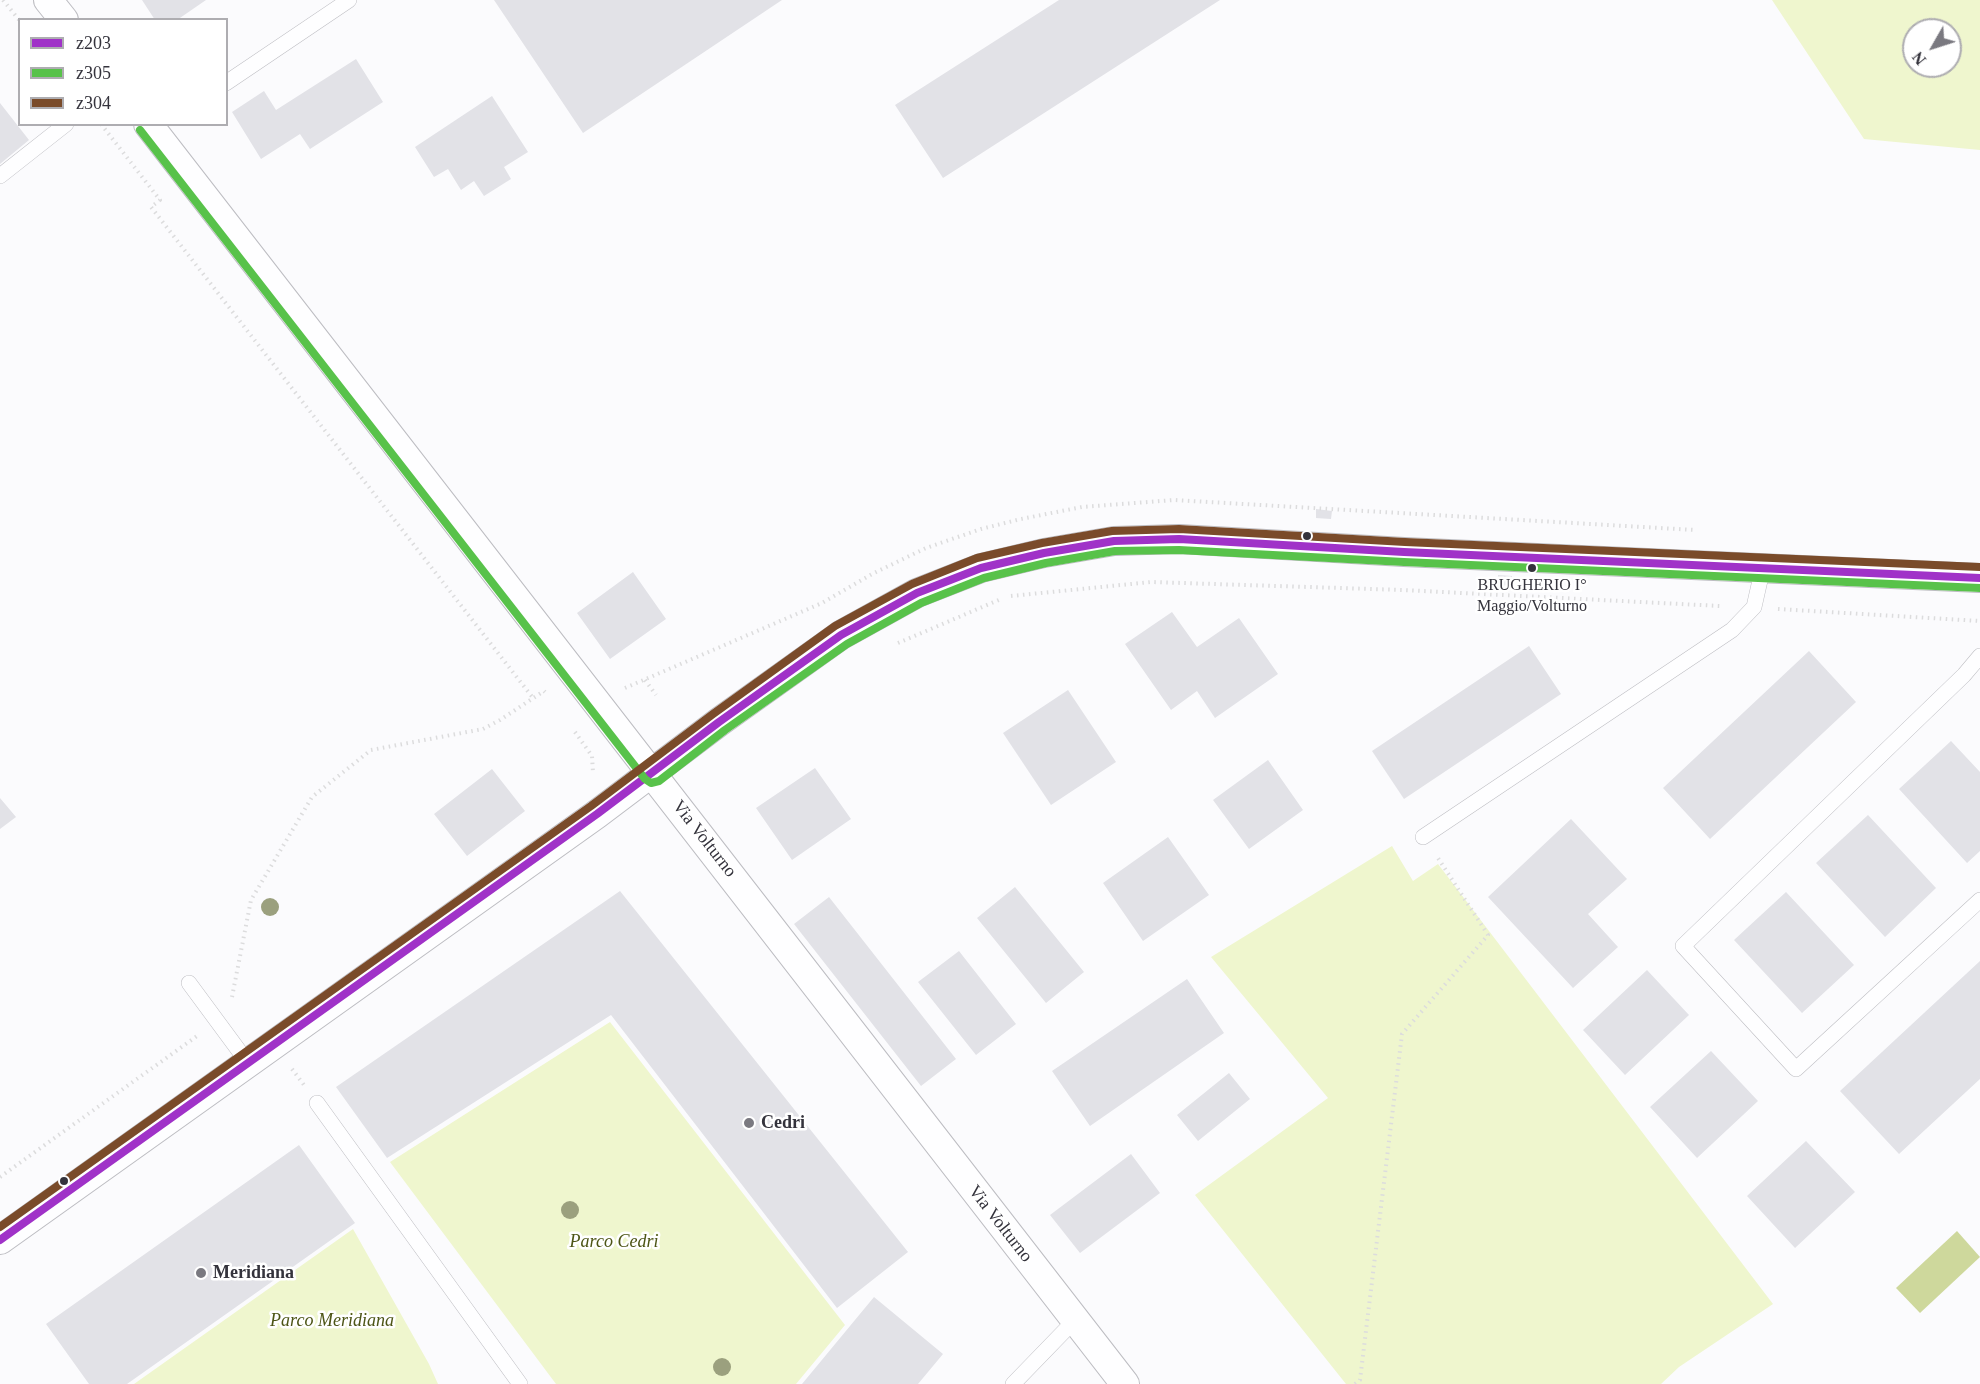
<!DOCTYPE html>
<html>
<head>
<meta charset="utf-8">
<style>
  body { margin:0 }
  #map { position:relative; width:1980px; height:1384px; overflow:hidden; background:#fbfbfd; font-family:"Times New Roman",serif }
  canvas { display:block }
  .legend { position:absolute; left:18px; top:18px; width:210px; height:108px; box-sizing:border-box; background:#fff; border:2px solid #aeadb1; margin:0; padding:8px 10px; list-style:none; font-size:18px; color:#34333c }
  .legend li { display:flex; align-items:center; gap:12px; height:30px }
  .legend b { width:30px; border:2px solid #aeadb1 }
  .north { position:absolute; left:1902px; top:18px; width:60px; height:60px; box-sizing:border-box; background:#fff; border:2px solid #aeadb1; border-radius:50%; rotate:231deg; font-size:16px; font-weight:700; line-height:24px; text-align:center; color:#34333c }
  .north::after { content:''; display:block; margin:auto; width:21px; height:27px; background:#7a7980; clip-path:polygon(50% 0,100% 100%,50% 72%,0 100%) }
</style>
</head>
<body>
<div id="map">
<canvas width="1980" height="1384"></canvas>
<ul class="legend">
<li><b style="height:8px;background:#a032c8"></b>z203</li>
<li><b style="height:8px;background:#58c24a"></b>z305</li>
<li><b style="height:8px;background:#7a4b2a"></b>z304</li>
</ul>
<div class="north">N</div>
</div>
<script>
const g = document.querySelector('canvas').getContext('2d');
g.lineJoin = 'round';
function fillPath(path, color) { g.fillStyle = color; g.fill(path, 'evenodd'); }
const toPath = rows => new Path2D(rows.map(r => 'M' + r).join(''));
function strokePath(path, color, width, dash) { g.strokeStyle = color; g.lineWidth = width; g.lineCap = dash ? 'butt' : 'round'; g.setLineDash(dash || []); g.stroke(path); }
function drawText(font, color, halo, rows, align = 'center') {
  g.font = font + ' "Times New Roman",serif'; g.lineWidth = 5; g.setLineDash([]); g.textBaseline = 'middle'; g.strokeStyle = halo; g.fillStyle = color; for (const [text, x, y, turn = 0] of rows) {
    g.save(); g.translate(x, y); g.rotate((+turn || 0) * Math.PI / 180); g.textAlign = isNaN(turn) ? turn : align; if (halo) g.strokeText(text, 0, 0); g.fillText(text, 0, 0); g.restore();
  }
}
const green = toPath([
  [1772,0,1980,0,1980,150,1864,139],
  [1914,30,1950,30,1950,66,1914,66],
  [1392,846,1413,881,1438,864,1773,1304,1679,1367,1661,1384,1346,1384,1195,1195,1328,1098,1211,957],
  [610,1022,845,1325,796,1384,556,1384,390,1162],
  [353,1229,429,1364,438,1384,134,1384]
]);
const water = toPath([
  [1957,1231,1980,1257,1920,1313,1896,1288]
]);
const building = toPath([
  [142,0,206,0,177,20,155,20],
  [494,0,782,0,583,133],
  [1059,0,1220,0,943,178,895,105],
  [356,59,383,102,310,149,300,134,261,159,232,112,264,91,276,110],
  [492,96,528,152,504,167,511,179,484,196,474,181,461,190,448,169,434,177,415,147],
  [0,103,29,140,0,164],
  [1316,509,1332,511,1331,519,1316,518],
  [633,572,666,619,610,659,577,613],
  [1498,575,1512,576,1512,586,1498,585],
  [1172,612,1197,647,1239,618,1278,674,1215,718,1197,691,1171,710,1125,644],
  [1529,646,1561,694,1404,799,1372,751],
  [1809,651,1856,702,1710,839,1663,788],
  [1068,690,1116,762,1051,805,1003,733],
  [1951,741,1980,772,1980,851,1967,863,1899,789],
  [1268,760,1303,810,1249,849,1213,800],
  [815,768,851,819,792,860,756,808],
  [492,769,525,811,467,856,434,814],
  [0,798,16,817,0,829],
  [1868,815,1936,888,1885,937,1816,863],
  [1571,819,1627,879,1588,914,1618,947,1573,988,1488,897],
  [1168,837,1209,895,1143,941,1103,883],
  [1015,887,1084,972,1046,1003,977,918],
  [620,891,908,1252,837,1308,611,1015,387,1158,336,1087],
  [1786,892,1854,965,1802,1013,1734,940],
  [829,897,956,1059,921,1086,794,924],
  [959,951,1016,1024,976,1055,918,982],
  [1980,961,1980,1079,1899,1154,1840,1091],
  [1647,970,1689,1015,1625,1075,1583,1030],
  [1187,979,1224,1033,1090,1126,1052,1071],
  [1711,1051,1758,1101,1697,1158,1650,1107],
  [1229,1073,1250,1099,1198,1141,1177,1115],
  [1806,1141,1855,1192,1795,1248,1747,1196],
  [299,1145,355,1223,127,1384,89,1384,46,1324],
  [1131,1154,1160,1193,1080,1253,1050,1215],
  [874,1297,943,1354,918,1384,802,1384]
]);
const path = toPath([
  [3,0,20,21],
  [101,124,160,200,151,207,533,698],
  [1011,596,1151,582,1403,590,1720,606],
  [1778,609,1980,621],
  [898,643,1001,599],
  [645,680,656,695],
  [625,688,822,603,872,574,926,548,981,529,1021,519,1082,507,1174,500,1695,530],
  [575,732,592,756,593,773],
  [232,997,251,900,312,797,371,750,483,729,500,720,544,691,545,692],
  [292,1069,304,1085],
  [0,1177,197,1036],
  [1355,1384,1360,1380,1402,1034,1488,935,1438,858]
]);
const service = toPath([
  [226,83,349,0],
  [0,176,66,124],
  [1980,656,1964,675,1683,946,1796,1069,1980,900],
  [1423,837,1732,630,1754,607,1763,567],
  [189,983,248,1063],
  [317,1103,520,1384],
  [1013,1384,1075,1320]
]);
const minor = toPath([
  [48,0,64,20],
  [148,124,1125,1384],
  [0,1240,597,814,719,722,841,635,917,593,981,568,1044,553,1114,541,1179,539,1404,552,1980,578]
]);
const bus1 = toPath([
  [0,1240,597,814,719,722,841,635,917,593,981,568,1044,553,1114,541,1179,539,1404,552,1980,578]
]);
const bus2 = toPath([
  [140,130,645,779,651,783,659,781,725,730,847,644,921,603,984,578,1046,563,1115,551,1179,550,1404,562,1980,588]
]);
const bus3 = toPath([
  [0,1227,591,806,713,714,835,626,912,584,977,558,1042,543,1112,531,1179,529,1405,542,1980,567]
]);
const trees = [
  [270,907],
  [570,1210],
  [722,1367]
];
const markers = [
  [1307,536,5,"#34333c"],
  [1532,568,5,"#34333c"],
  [749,1123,6,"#7a7980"],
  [64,1181,5,"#34333c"],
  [201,1273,6,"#7a7980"]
];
const busNames = [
  ["BRUGHERIO I°",1532,586],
  ["Maggio/Volturno",1532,607]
];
const streetNames = [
  ["Via Volturno",704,839,52],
  ["Via Volturno",1000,1224,52]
];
const poiNames = [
  ["Cedri",761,1123],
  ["Meridiana",213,1273]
];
const parkNames = [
  ["Parco Cedri",614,1242],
  ["Parco Meridiana",332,1321]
];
fillPath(green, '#eff6ce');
fillPath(water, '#ced89c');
fillPath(building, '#e2e2e7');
strokePath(service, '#bdbdc2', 16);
strokePath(minor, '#bdbdc2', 30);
strokePath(path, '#dcdcdd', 4, [1.5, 4.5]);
strokePath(service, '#fefeff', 15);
strokePath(minor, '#fefeff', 28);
strokePath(bus1, '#a032c8', 8);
strokePath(bus2, '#58c24a', 8);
strokePath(bus3, '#7a4b2a', 8);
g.fillStyle = '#9ba07e';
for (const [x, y] of trees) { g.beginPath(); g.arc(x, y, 9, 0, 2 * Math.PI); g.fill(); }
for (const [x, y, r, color] of markers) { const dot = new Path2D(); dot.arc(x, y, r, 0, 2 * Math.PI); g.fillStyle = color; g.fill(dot); strokePath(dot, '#fff', 2); }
drawText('16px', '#34333c', '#fff', busNames);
drawText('18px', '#34333c', '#fff', streetNames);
drawText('bold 18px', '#34333c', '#fff', poiNames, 'left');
drawText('italic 18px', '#4d5516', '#fff', parkNames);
</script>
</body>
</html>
